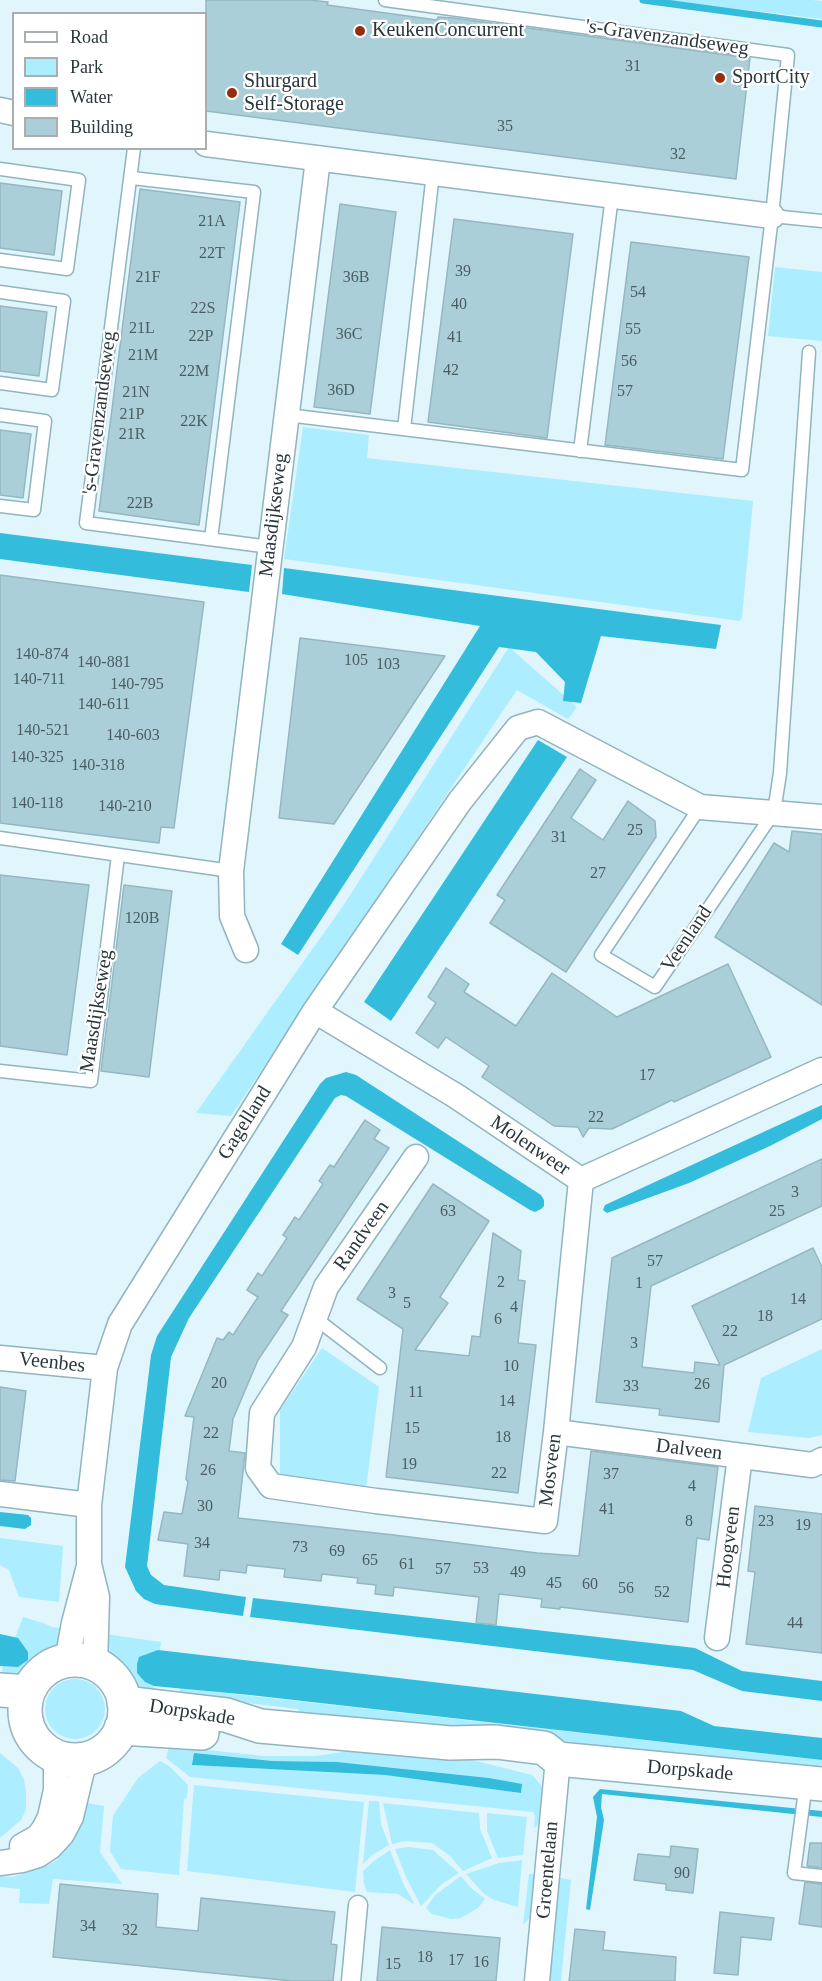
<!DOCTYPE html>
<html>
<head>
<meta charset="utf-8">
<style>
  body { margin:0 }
  #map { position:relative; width:822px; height:1981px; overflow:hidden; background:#e0f6fc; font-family:"Times New Roman",serif }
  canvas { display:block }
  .legend { position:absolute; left:12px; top:12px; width:195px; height:138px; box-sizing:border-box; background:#fff; border:2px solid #a9afb1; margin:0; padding:8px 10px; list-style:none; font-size:18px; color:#29373b }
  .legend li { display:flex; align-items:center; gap:12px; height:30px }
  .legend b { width:30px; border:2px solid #a9afb1 }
</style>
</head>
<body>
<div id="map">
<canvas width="822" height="1981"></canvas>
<ul class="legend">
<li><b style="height:8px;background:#fff"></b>Road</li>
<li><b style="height:16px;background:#acedff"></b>Park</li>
<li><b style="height:16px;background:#33bcdb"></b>Water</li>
<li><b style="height:16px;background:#abcfd9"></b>Building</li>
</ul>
</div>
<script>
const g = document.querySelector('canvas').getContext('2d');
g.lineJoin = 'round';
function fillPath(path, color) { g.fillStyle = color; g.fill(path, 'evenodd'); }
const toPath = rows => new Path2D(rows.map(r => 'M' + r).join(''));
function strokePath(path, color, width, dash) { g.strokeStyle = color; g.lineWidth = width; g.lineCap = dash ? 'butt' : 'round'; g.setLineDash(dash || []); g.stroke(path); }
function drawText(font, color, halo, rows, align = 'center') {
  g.font = font + ' "Times New Roman",serif'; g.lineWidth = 4.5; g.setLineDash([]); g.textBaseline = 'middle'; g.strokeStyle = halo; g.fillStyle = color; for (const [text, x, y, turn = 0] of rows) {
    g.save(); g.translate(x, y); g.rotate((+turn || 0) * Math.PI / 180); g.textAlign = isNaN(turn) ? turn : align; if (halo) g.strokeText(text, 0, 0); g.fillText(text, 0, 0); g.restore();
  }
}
const green = toPath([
  [665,0,812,0,822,1,822,19],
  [775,267,822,272,822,341,768,336],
  [303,427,369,435,367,458,753,501,742,617,740,621,284,559],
  [509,647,577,707,568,719,517,690,231,1116,196,1113,343,906],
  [322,1348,379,1387,366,1489,280,1478,280,1410],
  [822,1349,822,1435,809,1438,748,1432,761,1378],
  [0,1538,63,1546,59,1602,19,1597,9,1570,0,1565],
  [23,1617,43,1623,52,1627,66,1629,60,1646,35,1667,15,1679,0,1682,3,1666,18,1667,18,1638,15,1638],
  [105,1634,161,1642,160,1650,158,1650,145,1682,154,1686,154,1697,140,1693,131,1686,112,1658],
  '45 1709a30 30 0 1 1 60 0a30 30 0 1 1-60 0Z',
  [180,1688,822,1760,822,1771,300,1712,298,1709,179,1695],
  [169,1746,264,1756,316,1756,377,1747,456,1756,532,1775,541,1785,543,1791,540,1819,537,1826,534,1828,535,1816,533,1812,190,1777,166,1758],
  [272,1761,337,1762,489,1778,522,1785,521,1793,385,1775,192,1765],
  [0,1753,18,1768,24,1779,26,1792,26,1810,21,1820,0,1838],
  [160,1761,169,1766,188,1785,187,1798,184,1799,179,1875,121,1869,110,1851,113,1816,138,1778],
  [194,1785,364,1802,355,1892,187,1871],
  [369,1801,379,1801,381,1824,389,1845,372,1855,363,1864],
  [82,1802,104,1806,100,1852,122,1884,53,1879,49,1904,19,1903,20,1889,0,1887,0,1876,13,1877,38,1869,56,1861,75,1831],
  [383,1803,479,1813,480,1829,492,1858,463,1871,450,1856,432,1843,406,1841,392,1844],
  [487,1813,527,1817,523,1855,498,1858,487,1831],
  [408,1847,433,1850,459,1873,442,1884,421,1906,406,1877,395,1849],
  [390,1850,403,1883,415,1905,398,1894,367,1892,364,1884,363,1871,374,1861],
  [522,1860,518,1907,494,1900,484,1894,466,1874,499,1863],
  [529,1874,535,1874,531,1916,523,1925],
  [461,1876,471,1888,485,1899,478,1908,461,1918,451,1919,432,1914,426,1908,435,1895],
  [555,1877,571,1880,561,1981,544,1981]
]);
const water = toPath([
  [0,533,252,565,249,592,0,559],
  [284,568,721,625,716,649,601,636,581,703,563,701,565,682,536,652,499,647,298,955,281,944,480,626,282,594],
  [538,740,567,757,391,1021,364,1002],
  [346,1072,356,1075,541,1195,544,1200,544,1206,541,1209,535,1212,530,1210,346,1096,341,1095,335,1098,189,1318,171,1357,147,1566,151,1575,164,1585,246,1597,243,1616,155,1604,144,1599,136,1591,125,1567,151,1355,157,1336,320,1084,326,1078],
  [822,1105,822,1119,770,1146,689,1183,607,1213,603,1210,605,1205],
  [0,1512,28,1515,31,1518,31,1525,25,1529,0,1526],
  [253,1598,695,1648,742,1671,822,1681,822,1701,742,1691,693,1670,250,1617],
  [0,1634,18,1638,28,1652,28,1660,18,1667,0,1666],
  [158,1650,681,1711,714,1726,822,1738,822,1760,250,1695,154,1686,145,1682,137,1673,137,1664,139,1657],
  [194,1753,272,1761,337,1762,489,1778,522,1784,521,1793,385,1775,192,1765],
  [600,1789,822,1811,822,1817,602,1794,601,1807,604,1820,590,1910,586,1909,597,1817,593,1797]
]);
const stream = toPath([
  [643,0,822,24]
]);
const building = toPath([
  [206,0,309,0,328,2,327,5,437,20,438,17,454,18,750,58,736,179,206,111,206,0],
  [0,183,62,191,54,255,0,248,0,183],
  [140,189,240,202,199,525,99,511,140,189],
  [340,204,396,212,370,414,314,407,340,204],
  [454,219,573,234,547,438,428,422,454,219],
  [631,242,749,257,723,459,605,445,631,242],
  [0,306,47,312,39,376,0,371,0,306],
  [0,430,31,434,23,498,0,495,0,430],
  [0,575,204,602,174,828,161,827,159,843,0,823,0,575],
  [300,638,445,656,334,824,279,818,300,638],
  [580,769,596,780,571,818,603,840,628,801,655,821,656,837,566,972,490,923,505,900,497,895,580,769],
  [792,831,822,834,822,1005,715,937,774,843,789,852,792,831],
  [0,875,89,885,67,1055,0,1046,0,875],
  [124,885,172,891,149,1077,101,1071,124,885],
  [728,964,771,1057,674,1102,672,1100,612,1129,589,1128,583,1137,578,1127,554,1126,482,1077,489,1066,446,1037,438,1048,416,1033,436,1003,428,997,446,968,469,984,464,992,516,1026,552,973,617,1017,728,964],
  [365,1120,380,1130,374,1139,389,1148,281,1311,288,1315,258,1360,233,1419,229,1451,245,1453,238,1518,394,1535,537,1553,579,1556,591,1451,718,1467,709,1540,697,1538,688,1622,560,1607,560,1609,541,1607,542,1599,499,1594,496,1625,476,1623,479,1597,394,1587,393,1596,375,1594,376,1585,357,1583,358,1578,322,1574,321,1581,284,1577,285,1569,247,1565,246,1573,220,1570,219,1580,184,1576,188,1544,158,1540,164,1512,182,1514,188,1482,186,1479,194,1417,185,1416,217,1338,223,1340,229,1332,233,1335,258,1297,247,1290,258,1273,262,1276,287,1238,283,1235,295,1217,299,1220,323,1184,319,1181,330,1165,334,1167,365,1120],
  [822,1159,822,1206,651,1286,642,1367,694,1373,695,1362,720,1365,692,1306,813,1248,822,1267,822,1319,724,1365,719,1422,659,1415,660,1409,596,1402,612,1258,822,1159],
  [433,1184,489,1221,440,1297,448,1303,415,1350,469,1356,472,1336,480,1337,493,1233,521,1251,518,1280,525,1281,518,1343,536,1345,518,1493,386,1477,403,1329,357,1299,433,1184],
  [0,1387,26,1391,15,1481,0,1480,0,1387],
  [755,1506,822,1514,822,1653,746,1644,755,1572,748,1571,755,1506],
  [810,1843,822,1843,822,1868,807,1866,810,1843],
  [671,1846,698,1849,693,1893,666,1890,666,1884,634,1880,638,1854,670,1857,671,1846],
  [805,1882,822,1884,822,1927,799,1924,805,1882],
  [60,1884,158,1894,156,1927,198,1931,201,1898,335,1912,331,1944,337,1945,333,1981,292,1981,53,1957,60,1884],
  [720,1912,774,1918,771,1940,741,1937,738,1975,714,1973,720,1912],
  [382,1927,500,1938,496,1981,377,1981,382,1927],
  [575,1929,605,1932,603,1950,676,1957,675,1981,569,1981,575,1929]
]);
const service = toPath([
  [134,148,86,523,270,547],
  [0,169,79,180,67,269,0,260],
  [132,178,254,192,211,539],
  [772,216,822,221],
  [0,292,64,301,52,390,0,383],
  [0,415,45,421,34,510,0,506],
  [287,415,742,470,772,216,788,55,385,0],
  [404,429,433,173],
  [580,451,612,196],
  [700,807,601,955,655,987,774,812,780,773,809,352],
  [0,838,231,871],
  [0,1071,91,1081,118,855],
  [315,1318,380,1368],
  [806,1783,794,1873,822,1876]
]);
const pedestrian = toPath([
  [351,1981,358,1905]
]);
const minor = toPath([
  [0,110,14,113],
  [206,144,772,216],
  [246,950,232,916,231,871,318,159],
  [315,1011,456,1096,581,1180,822,1070],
  [416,1157,326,1287,304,1347,262,1413,258,1468,271,1486,376,1501,545,1521,556,1432,581,1180],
  [0,1358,105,1368],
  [556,1432,812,1465,822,1460],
  [0,1494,89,1505],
  [717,1638,740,1456],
  [67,1661,74,1623,89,1566],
  [95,1665,97,1597,89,1564,89,1505,105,1368,120,1324,315,1011,460,801,518,728,538,722,700,807,822,817],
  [22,1846,38,1837,44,1829,50,1817,56,1790,56,1756],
  [0,1863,22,1860,38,1855,50,1847,62,1834,71,1817,85,1758],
  [537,1981,558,1759]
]);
const secondary = toPath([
  '25 1710a50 50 0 1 1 100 0a50 50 0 1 1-100 0Z',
  [0,1690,28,1692],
  [124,1703,226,1715,260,1726,450,1743,496,1742,544,1748,558,1759,822,1784],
  [121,1728,202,1733]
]);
const markers = [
  [360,31,6,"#952e0b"],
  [720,78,6,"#952e0b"],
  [232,93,6,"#952e0b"]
];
const numberNames = [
  ["31",633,67],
  ["35",505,127],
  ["32",678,155],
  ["21A",212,222],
  ["22T",212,254],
  ["39",463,272],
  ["21F",148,278],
  ["36B",356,278],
  ["54",638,293],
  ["40",459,305],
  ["22S",203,309],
  ["21L",142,329],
  ["55",633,330],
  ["36C",349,335],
  ["22P",201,337],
  ["41",455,338],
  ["21M",143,356],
  ["56",629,362],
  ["42",451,371],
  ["22M",194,372],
  ["36D",341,391],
  ["57",625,392],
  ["21N",136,393],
  ["21P",132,415],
  ["22K",194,422],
  ["21R",132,435],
  ["22B",140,504],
  ["140-874",42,655],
  ["105",356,661],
  ["140-881",104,663],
  ["103",388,665],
  ["140-711",39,680],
  ["140-795",137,685],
  ["140-611",104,705],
  ["140-521",43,731],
  ["140-603",133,736],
  ["140-325",37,758],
  ["140-318",98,766],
  ["140-118",37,804],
  ["140-210",125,807],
  ["25",635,831],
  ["31",559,838],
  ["27",598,874],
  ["120B",142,919],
  ["17",647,1076],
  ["22",596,1118],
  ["3",795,1193],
  ["63",448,1212],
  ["25",777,1212],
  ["57",655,1262],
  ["2",501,1283],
  ["1",639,1284],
  ["3",392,1294],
  ["14",798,1300],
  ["5",407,1304],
  ["4",514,1308],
  ["18",765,1317],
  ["6",498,1320],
  ["22",730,1332],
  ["3",634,1344],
  ["10",511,1367],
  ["20",219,1384],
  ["26",702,1385],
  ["33",631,1387],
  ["11",416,1393],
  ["14",507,1402],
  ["15",412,1429],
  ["22",211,1434],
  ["18",503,1438],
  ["19",409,1465],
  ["26",208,1471],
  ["22",499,1474],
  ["37",611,1475],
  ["4",692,1487],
  ["30",205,1507],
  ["41",607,1510],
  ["8",689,1522],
  ["23",766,1522],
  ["19",803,1526],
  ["34",202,1544],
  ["73",300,1548],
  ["69",337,1552],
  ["65",370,1561],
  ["61",407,1565],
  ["53",481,1569],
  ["57",443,1570],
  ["49",518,1573],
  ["45",554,1584],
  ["60",590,1585],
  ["56",626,1589],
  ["52",662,1593],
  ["44",795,1624],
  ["90",682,1874],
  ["34",88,1927],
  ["32",130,1931],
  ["18",425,1958],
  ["17",456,1961],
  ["16",481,1963],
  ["15",393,1965]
];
const poiNames = [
  ["KeukenConcurrent",372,31],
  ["SportCity",732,78],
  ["Shurgard",244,82],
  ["Self-Storage",244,105]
];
const streetNames = [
  ["'s-Gravenzandseweg",667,38,8],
  ["'s-Gravenzandseweg",100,413,-83],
  ["Maasdijkseweg",274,515,-83],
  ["Veenland",687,939,-56],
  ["Maasdijkseweg",97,1011,-81],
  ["Gagelland",245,1123,-58],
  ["Molenweer",530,1146,34],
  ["Randveen",362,1236,-55],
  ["Veenbes",52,1363,6],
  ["Dalveen",689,1450,7],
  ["Mosveen",551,1470,-83],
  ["Hoogveen",729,1547,-83],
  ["Dorpskade",192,1713,9],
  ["Dorpskade",690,1771,5],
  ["Groentelaan",548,1870,-85]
];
fillPath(green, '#acedff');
fillPath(water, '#33bcdb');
strokePath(stream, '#33bcdb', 7);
fillPath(building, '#abcfd9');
strokePath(building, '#95b7c1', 1.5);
strokePath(service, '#91b4be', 15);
strokePath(pedestrian, '#91b4be', 21);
strokePath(minor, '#91b4be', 27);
strokePath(secondary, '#91b4be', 36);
strokePath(service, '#fff', 12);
strokePath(pedestrian, '#fff', 18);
strokePath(minor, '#fff', 24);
strokePath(secondary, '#fff', 33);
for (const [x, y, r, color] of markers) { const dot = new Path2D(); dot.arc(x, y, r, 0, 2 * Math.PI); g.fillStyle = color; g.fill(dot); strokePath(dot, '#fff', 2); }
drawText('16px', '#4a5d62', null, numberNames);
drawText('20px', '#29373b', '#fff', poiNames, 'left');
drawText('20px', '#29373b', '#fff', streetNames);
</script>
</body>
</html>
